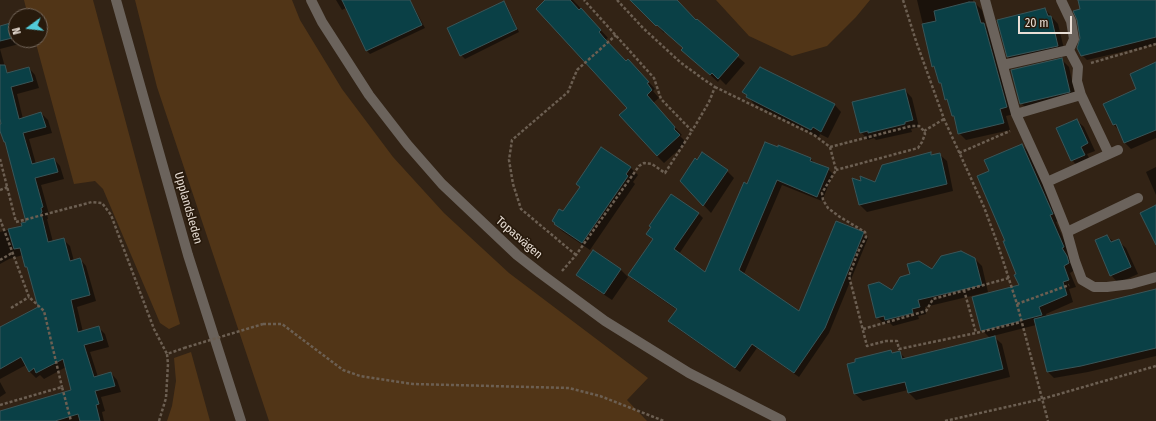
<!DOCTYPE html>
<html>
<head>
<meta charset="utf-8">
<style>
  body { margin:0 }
  #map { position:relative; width:1156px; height:421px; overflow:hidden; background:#322315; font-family:"Fira Sans Condensed",sans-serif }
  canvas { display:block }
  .north { position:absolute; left:8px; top:8px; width:40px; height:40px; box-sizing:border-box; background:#281a0c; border:1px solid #75685c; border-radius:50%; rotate:255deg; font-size:11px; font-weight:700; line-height:16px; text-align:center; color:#e8ded5 }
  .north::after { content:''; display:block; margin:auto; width:14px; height:18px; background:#52cbd9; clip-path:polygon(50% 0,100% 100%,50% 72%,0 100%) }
  .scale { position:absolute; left:1018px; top:16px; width:54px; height:18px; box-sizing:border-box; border:2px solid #e8ded5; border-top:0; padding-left:5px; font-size:12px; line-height:14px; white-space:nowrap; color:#e8ded5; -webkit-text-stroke:3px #281a0c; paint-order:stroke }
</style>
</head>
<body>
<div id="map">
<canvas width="1156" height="421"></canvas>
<div class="north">N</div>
<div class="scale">20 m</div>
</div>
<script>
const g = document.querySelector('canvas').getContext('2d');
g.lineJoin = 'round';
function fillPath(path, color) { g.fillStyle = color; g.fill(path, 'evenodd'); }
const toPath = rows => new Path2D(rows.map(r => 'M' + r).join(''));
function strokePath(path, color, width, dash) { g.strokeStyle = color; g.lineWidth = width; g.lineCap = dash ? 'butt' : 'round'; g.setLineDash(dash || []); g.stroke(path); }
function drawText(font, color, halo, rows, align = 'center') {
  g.font = font + ' "Fira Sans Condensed",sans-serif'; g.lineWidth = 3.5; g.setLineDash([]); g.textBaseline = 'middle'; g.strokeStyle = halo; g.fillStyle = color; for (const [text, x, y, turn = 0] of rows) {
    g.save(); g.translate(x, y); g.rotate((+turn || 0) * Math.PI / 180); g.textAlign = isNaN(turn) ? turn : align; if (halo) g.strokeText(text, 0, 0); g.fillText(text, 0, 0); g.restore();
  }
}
const green = toPath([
  [24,0,93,0,180,324,169,329,160,323,103,189,95,181,74,184,35,40,40,40,40,16,28,16],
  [135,0,292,0,300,20,342,89,393,157,444,213,509,273,648,378,627,400,647,421,269,421,157,87],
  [716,0,870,0,856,17,827,46,792,56,749,36],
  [191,352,210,421,167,421,172,406,176,381,174,358]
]);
const shadow = toPath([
  [336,0,410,0,425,28,370,54,367,51,346,8,342,10],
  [547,0,573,0,608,38,606,39,611,47,627,62,636,68,655,89,653,91,659,98,653,103,682,135,680,136,684,140,684,145,664,163,657,156,628,108],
  [633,0,676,0,696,21,745,63,726,85,720,79,718,82,690,57,684,48,665,31,664,33],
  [917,0,973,0,973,3,975,3,982,10,986,26,991,31,1014,114,1006,116,1010,130,966,140,959,133,956,119,953,116,949,102,946,99,943,87,940,83,936,69,933,66],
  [1079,0,1156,0,1156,44,1087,60,1082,55,1082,10],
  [504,3,507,6,519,32,465,59,461,55],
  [1045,9,1058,24,1065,53,1015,64,1008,57,998,20],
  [13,23,16,26,16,40,22,40,23,43,0,49,7,74,29,68,35,75,39,88,17,94,23,119,41,113,48,120,52,133,29,139,36,164,54,159,60,166,64,179,41,185,49,214,47,214,48,219,47,219,53,242,63,239,70,246,74,261,80,259,86,266,96,301,77,307,83,332,99,328,105,334,109,347,90,352,98,377,111,373,117,380,121,392,101,397,105,411,102,412,104,421,0,421,0,413,73,390,66,367,44,379,40,375,36,378,29,371,26,365,0,379,0,328,39,307,29,270,26,267,23,255,9,259,0,264,0,232,23,226,28,223,0,119,0,27],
  [1061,59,1069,67,1076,99,1028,110,1021,103],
  [1156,63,1156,138,1131,149,1125,143,1120,131,1113,124],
  [905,90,912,98,919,127,911,129,912,132,876,140,874,138,868,140,861,132],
  [744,92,834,104,841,112,828,138,820,134,819,137,754,104],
  [1076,120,1084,127,1095,151,1087,154,1091,162,1079,168,1072,160],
  [1022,145,1029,152,1059,221,1056,222,1070,254,1075,270,1070,273,1076,287,1069,289,1073,302,1046,314,1047,317,1156,291,1156,356,1088,372,1054,378,1048,372,1036,325,993,336,1002,344,1010,377,916,400,909,393,908,390,863,401,855,394,848,365,891,351,893,353,899,352,906,359,990,338,982,330,1021,286,1006,241,990,171],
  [601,148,631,168,638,175,633,182,635,184,590,250,562,231,555,224,581,187],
  [796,153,811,159,815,164,828,169,833,174,822,201,782,185,744,274,800,313,863,233,868,238,829,333,799,377,757,348,740,372,674,326,669,321,677,310,634,280,629,275,653,240,647,234,652,228,650,226,698,213,703,218,679,254,705,273,748,185],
  [931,153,933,156,939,154,947,161,953,191,867,212,860,205,862,183,875,183],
  [1156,167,1156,195,1146,172],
  [727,171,734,178,711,213,681,181],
  [1107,236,1114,242,1118,241,1126,248,1138,274,1118,283,1111,275],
  [594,251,621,270,628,277,612,300,585,282,578,275],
  [975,259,982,266,988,292,925,307,926,314,918,316,919,319,893,326,890,323,884,324,877,317,892,291,932,270],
  [0,382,6,393,0,397]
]);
const building = toPath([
  [342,0,410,0,422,25,366,51,342,0],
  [545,0,570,0,579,10,581,8,601,30,599,32,604,38,626,61,628,59,649,82,647,83,652,90,647,95,675,127,674,129,680,135,657,156,619,115,627,108,536,9,545,0],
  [630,0,677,0,696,20,697,19,739,55,718,79,712,73,710,75,681,50,683,48,657,25,656,26,630,0],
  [1078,0,1156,0,1156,37,1081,56,1077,48,1080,38,1077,20,1073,11,1080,9,1078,0],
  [504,1,517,29,460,56,447,28,504,1],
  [969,2,975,2,981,23,984,23,1007,107,1000,109,1004,123,958,134,954,116,952,116,947,99,945,100,941,83,939,83,934,66,932,67,922,24,936,21,934,11,969,2],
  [1045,8,1048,16,1051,16,1058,46,1007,57,997,20,1045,8],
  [14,22,16,37,0,41,0,26,14,22],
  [1062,58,1070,92,1020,104,1011,70,1062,58],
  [1156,62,1156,130,1124,143,1116,124,1113,125,1103,104,1136,89,1130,74,1156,62],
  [0,65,5,65,7,73,29,67,33,81,11,87,19,119,41,112,46,127,23,133,32,164,54,158,58,172,35,178,43,207,41,208,42,212,41,213,48,242,64,238,70,261,80,258,81,260,90,295,71,300,78,332,99,326,103,340,84,345,94,377,111,372,115,386,95,391,99,404,96,405,100,421,80,421,78,414,55,421,0,421,0,411,71,390,63,359,36,373,34,368,29,372,21,357,0,369,0,327,38,307,27,267,25,267,20,248,14,249,8,229,22,226,21,223,26,222,5,142,4,142,0,131,0,124,1,124,0,118,0,65],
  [760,67,835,104,821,132,813,127,811,130,746,97,747,95,742,92,760,67],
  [905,89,913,120,905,122,905,124,868,133,868,131,860,133,852,102,905,89],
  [1077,119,1088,143,1081,147,1085,155,1071,161,1056,128,1077,119],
  [765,142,778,147,778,145,796,152,811,158,810,161,829,168,817,197,777,180,739,270,799,311,836,221,864,232,825,328,794,373,752,344,735,368,668,321,677,309,628,275,653,239,646,234,651,227,649,226,671,194,699,213,674,249,705,272,744,182,747,184,765,142],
  [1022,144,1053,214,1050,215,1064,247,1062,248,1067,256,1069,263,1064,266,1069,280,1063,282,1067,295,1039,307,1042,315,981,331,972,297,1019,285,1014,275,1016,274,1003,241,1005,241,977,176,989,171,984,160,1022,144],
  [601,147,631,167,626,174,628,176,582,243,554,224,555,223,552,221,559,209,563,211,580,187,576,184,601,147],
  [702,152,728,170,703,206,680,181,695,158,697,160,702,152],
  [931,152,931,155,940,153,947,184,859,205,852,178,861,181,860,176,875,182,882,165,931,152],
  [1156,205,1156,245,1140,213,1156,205],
  [1107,235,1111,242,1119,239,1131,267,1110,276,1095,240,1107,235],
  [593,250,621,269,604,294,576,275,593,250],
  [961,251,975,258,982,285,918,300,920,307,912,309,913,313,885,320,884,316,876,318,868,285,879,282,892,290,900,277,910,274,907,264,919,261,932,269,941,256,961,251],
  [1156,289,1156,348,1081,366,1047,372,1034,319,1156,289],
  [995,336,1003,369,908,393,905,382,854,394,847,364,855,362,855,359,891,350,892,353,900,351,902,359,995,336]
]);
const path = toPath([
  [617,0,643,28,680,62,703,79,715,87,709,102,692,131],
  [903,0,916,41,944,119,984,207,998,245,1017,304,1048,421],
  [1091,63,1156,44],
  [715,87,814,135,830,147,836,170,822,193,823,200,828,208,840,217,865,232,866,237,858,252,849,276,867,346,886,341,897,341,899,349,976,333,1021,322],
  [924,131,944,119],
  [830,147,911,126,919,126,924,131,925,134,922,142,918,148,836,170],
  [959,153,1010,131],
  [0,159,16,222,92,202,102,203,111,215,154,329,167,354],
  [0,190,8,187],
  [0,219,29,297,44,311,62,387],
  [576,255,521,209,513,184,509,160,512,140,568,92,577,70,616,35],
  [0,260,12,253],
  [562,271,576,255,639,166,644,163,652,164,665,173,692,131,661,99,654,78,584,0],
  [964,290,976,333],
  [1017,304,1069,285],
  [11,308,29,297],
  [263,324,282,324,343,370,360,376,413,384,569,388,600,396,664,421],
  [863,329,926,311,933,299,1009,278],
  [0,405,62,387,71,421],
  [159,421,166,398,168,364,167,354,184,348],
  [945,421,1042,399,1156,366]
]);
const minor = toPath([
  [116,0,188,255,241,421],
  [311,0,322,22,369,95,407,144,442,184,517,255,540,273,605,321,689,373,781,420],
  [985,0,1016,114,1047,182,1067,232],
  [1061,0,1071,21,1074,39,1069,50],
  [1003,65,1069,50,1078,67,1077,81,1081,95,1016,114],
  [1081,95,1109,154],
  [1047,182,1118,150],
  [1138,198,1067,232,1075,261,1082,280,1094,287,1107,287,1131,284,1156,277]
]);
const pathBridge = toPath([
  [184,348,263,324]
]);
const streetNames = [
  ["Upplandsleden",188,208,74],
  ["Topasvägen",519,238,41]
];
fillPath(green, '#513517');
fillPath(shadow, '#0007');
fillPath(building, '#0a4046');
strokePath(building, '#3a5558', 1);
strokePath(path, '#6c5f52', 2.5, [3, 2]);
strokePath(minor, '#6b635c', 10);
strokePath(pathBridge, '#6c5f52', 2.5, [3, 2]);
drawText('12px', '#e8ded5', '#281a0c', streetNames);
</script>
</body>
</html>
